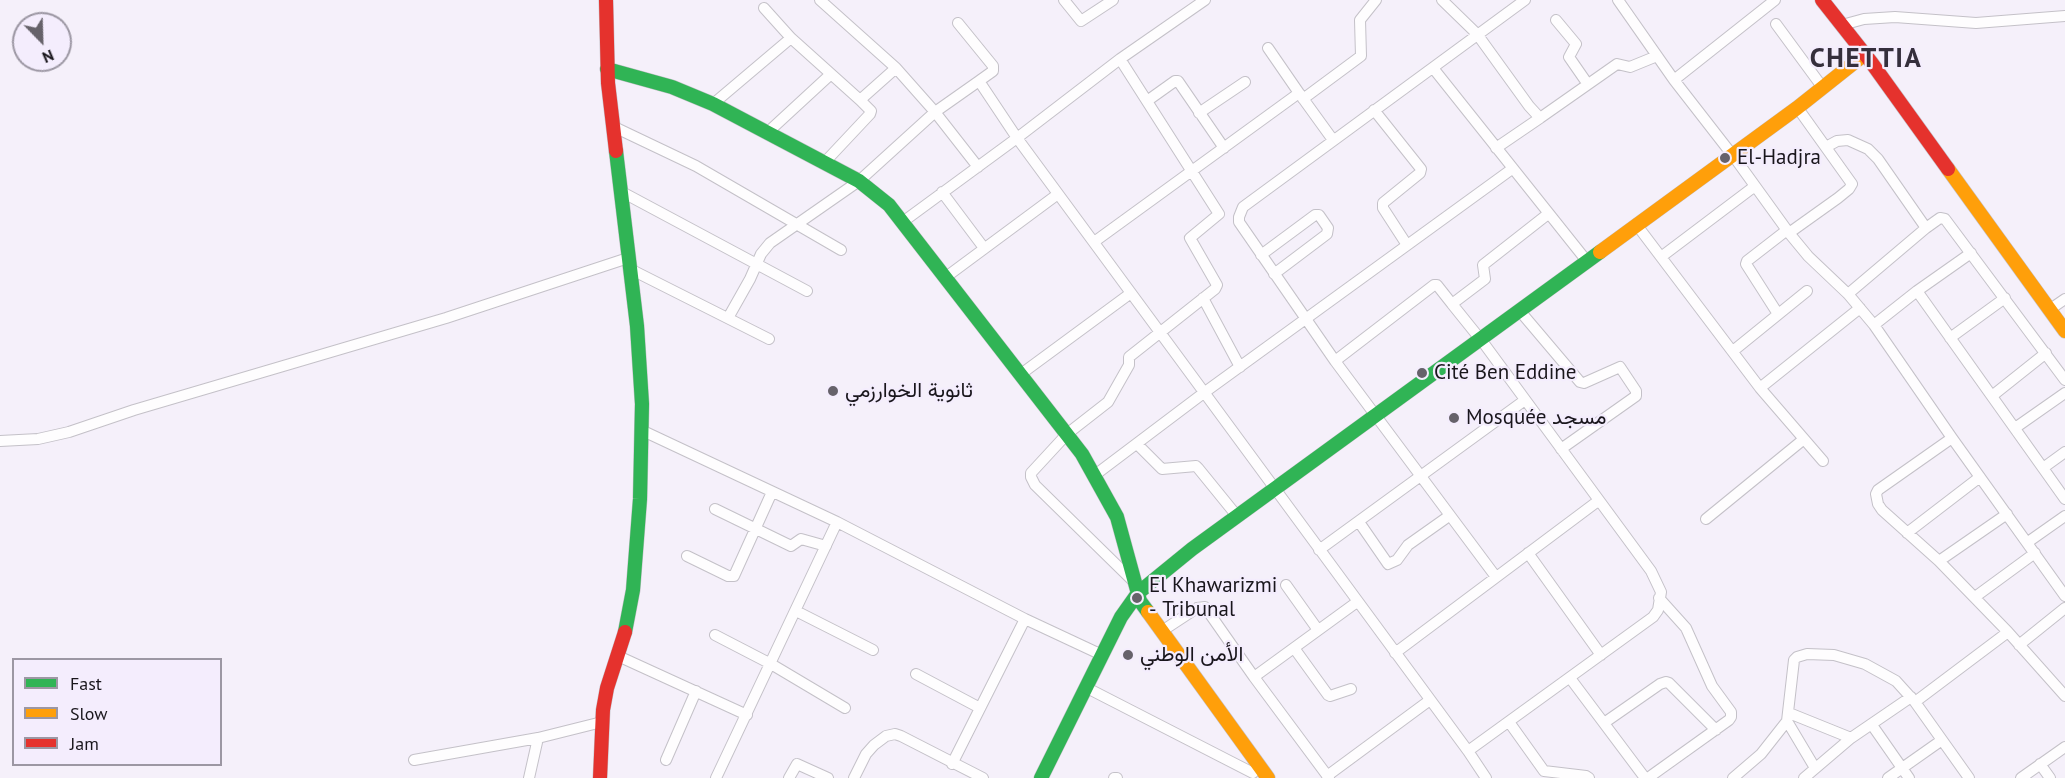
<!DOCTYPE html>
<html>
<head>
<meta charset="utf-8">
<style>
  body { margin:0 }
  #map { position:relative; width:2065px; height:778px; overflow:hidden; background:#f5f0fa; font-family:"PT Sans",sans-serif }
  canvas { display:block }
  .legend { position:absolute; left:12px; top:658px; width:210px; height:108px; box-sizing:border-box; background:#f4edfd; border:2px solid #9c97a3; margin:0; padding:8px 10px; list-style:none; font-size:18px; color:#19161c }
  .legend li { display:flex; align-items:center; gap:12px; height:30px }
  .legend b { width:30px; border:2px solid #9c97a3 }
  .north { position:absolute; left:12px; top:12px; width:60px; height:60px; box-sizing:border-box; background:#f4edfd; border:2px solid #9c97a3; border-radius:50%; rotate:157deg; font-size:16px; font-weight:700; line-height:24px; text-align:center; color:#19161c }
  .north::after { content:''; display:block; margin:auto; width:21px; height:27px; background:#66626a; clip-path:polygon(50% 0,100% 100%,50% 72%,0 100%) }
</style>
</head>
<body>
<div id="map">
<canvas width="2065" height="778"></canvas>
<ul class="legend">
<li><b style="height:8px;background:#30b455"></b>Fast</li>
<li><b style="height:8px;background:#ff9f0a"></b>Slow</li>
<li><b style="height:8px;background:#e5322d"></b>Jam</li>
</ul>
<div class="north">N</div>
</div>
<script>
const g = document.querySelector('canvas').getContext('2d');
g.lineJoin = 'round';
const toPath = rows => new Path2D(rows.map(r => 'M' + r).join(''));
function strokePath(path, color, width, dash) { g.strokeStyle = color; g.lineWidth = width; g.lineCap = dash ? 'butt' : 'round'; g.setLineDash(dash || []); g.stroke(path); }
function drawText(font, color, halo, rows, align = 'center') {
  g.font = font + ' "PT Sans",Vazirmatn,sans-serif'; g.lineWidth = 4.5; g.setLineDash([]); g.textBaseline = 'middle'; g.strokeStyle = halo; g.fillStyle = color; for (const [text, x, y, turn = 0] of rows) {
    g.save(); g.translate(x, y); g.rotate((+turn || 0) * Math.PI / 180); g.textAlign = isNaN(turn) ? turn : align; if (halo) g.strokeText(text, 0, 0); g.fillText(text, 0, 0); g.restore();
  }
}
const street = toPath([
  [820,0,896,68,935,112,978,167],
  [1064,0,1081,21,1113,0],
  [1442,0,1477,34,1529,106,1540,118,1496,148],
  [1618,0,1674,80,1737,161,1789,233,1808,256,1848,294,1874,325,1952,438,2065,596],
  [764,8,791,38],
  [1556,20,1576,44,1569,57,1587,83],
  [958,23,993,66,993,71,979,81],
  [1776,24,1823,88],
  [1842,25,1864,19,1895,17,1976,23,2065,16],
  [1268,48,1299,93],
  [1120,59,1219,214,1190,238,1217,285,1215,289,1129,357,1129,365,1108,402,1067,434,1031,473,1031,477,1035,485,1134,582],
  [1433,68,1586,260],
  [1674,80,1775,0],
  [1303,99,1361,56,1360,20,1376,0],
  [1147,101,1175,81,1178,81,1224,148],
  [713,104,791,38,860,100,896,68],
  [1374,110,1421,169,1420,173,1383,203,1383,208,1407,245],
  [1199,113,1245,82],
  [1540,118,1617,64,1630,67,1657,56],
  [612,126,696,166,841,250],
  [767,133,831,74],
  [1826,147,1837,141,1848,140,1868,149,1878,159,1926,228],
  [824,163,870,114,871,111,860,100],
  [620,191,807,291],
  [942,192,984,248],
  [904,221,1017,138,1120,59,1205,0],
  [1636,224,1760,388,1860,308],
  [1789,233,1838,198,1849,189,1852,184,1802,114],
  [1094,242,1299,93,1333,140],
  [1261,255,1315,215,1319,215,1328,228,1327,234,1274,274],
  [1661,257,1755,186],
  [630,269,769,339],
  [946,277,1058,194],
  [1917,291,2065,499],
  [1848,294,1926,228,1940,218,1945,219,2065,380],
  [1203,298,1240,367],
  [1519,310,1580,382,1584,383,1620,367,1636,391,1636,396,1561,449],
  [2049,310,2065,299],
  [1778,314,1746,264,1747,261,1787,230],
  [728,318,750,279,761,254,770,243,859,181,935,112,979,81,1017,138,1468,751,1653,617,1658,610,1661,592,1651,571,1485,345,1452,304,1485,279,1483,265,1548,214],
  [1874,325,1917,291,1971,253],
  [1950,338,2005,298],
  [1733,351,1807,291],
  [1335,361,1434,285,1437,285,1452,304],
  [1021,374,1131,293],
  [1760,388,1823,461],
  [1992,396,2046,353],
  [2015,428,2065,393],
  [641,430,837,522,1025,619,1102,655],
  [1952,438,1878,490,1876,494,1878,504,1882,510,1939,561,2008,632,2065,696],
  [0,441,38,439,69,432,134,410,446,318,628,258],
  [1137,444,1162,469,1196,466,1198,468,1237,516],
  [2043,468,2065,452],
  [1095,475,1205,392,1512,169],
  [715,509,791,546,801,539,826,546],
  [1706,519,1804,439],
  [1359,522,1388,564,1397,560,1408,545,1449,516],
  [1907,533,1980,477],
  [2028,542,2065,516],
  [1319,550,1525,400],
  [1528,553,1601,655],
  [687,556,728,576,734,576,772,492],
  [1939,561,2007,514],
  [1496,577,1335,361,1239,222,1239,217,1243,207,1525,0],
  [1286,585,1318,630],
  [1975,597,2035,553],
  [796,611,873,650],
  [1162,631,1197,608,1205,607,1254,677],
  [715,635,771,664,845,708],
  [2019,645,2065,608],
  [1294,648,1328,695,1330,696,1351,689],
  [1395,653,1598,501],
  [618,656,747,715],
  [916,674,980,708],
  [1570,678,1645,778],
  [1093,691,1253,773],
  [1789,713,1851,738],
  [1509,722,1544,771,1586,776,1589,778],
  [1604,723,1660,684,1666,682,1669,683,1716,730],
  [1872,725,1909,778],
  [1468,751,1486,778],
  [414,760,538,738],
  [666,760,696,691],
  [952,764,1025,619],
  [2040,764,2050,778],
  [1815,768,1787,721,1794,660,1797,657,1807,654,1834,655,1865,664,1896,681,1915,702],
  [1327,776,1430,700],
  [529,778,538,738,602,722],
  [716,778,837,522],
  [789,778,797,764,828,778],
  [854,778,866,754,874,745,886,736,895,734,901,736,983,778],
  [1114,778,1117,778],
  [1329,778,1254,677,1357,602],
  [1648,778,1729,720,1731,717,1731,712,1712,686,1686,628,1659,598],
  [1733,778,1761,754,1787,721],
  [1804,778,1851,738,1911,697],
  [1888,778,1942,740],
  [1969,778,1915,702,2008,632],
  [2021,778,2065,747]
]);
const fast = toPath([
  [607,69,672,87,713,104,859,181,889,205,1082,454,1117,517,1140,601,1148,612],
  [616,151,637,326,642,404,640,499,633,590,625,632],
  [1041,778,1121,617,1138,593,1192,549,1600,252]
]);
const slow = toPath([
  [1948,169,2065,331],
  [1600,252,1797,108,1865,54],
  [1148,612,1268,778]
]);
const jam = toPath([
  [606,0,608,83,616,151],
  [1822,0,1871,62,1948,169],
  [600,778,603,710,607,688,625,632]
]);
const markers = [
  [1725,158,6,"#66626a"],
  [1422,373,6,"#66626a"],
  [833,391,6,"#66626a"],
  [1454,418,6,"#66626a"],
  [1137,598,6,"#66626a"],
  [1128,655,6,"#66626a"]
];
const poiNames = [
  ["El-Hadjra",1737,158],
  ["Cité Ben Eddine",1434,373],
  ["ثانوية الخوارزمي",845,391],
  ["Mosquée مسجد",1466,418],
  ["El Khawarizmi",1149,586],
  ["- Tribunal",1149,610],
  ["الأمن الوطني",1140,655]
];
const districtNames = [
  ["CHETTIA",1866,59]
];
strokePath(street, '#c4c1c8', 12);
strokePath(fast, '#c4c1c8', 15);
strokePath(slow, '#c4c1c8', 15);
strokePath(jam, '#c4c1c8', 15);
strokePath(street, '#fefdfe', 10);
strokePath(fast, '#30b455', 14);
strokePath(slow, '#ff9f0a', 14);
strokePath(jam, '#e5322d', 14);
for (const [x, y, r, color] of markers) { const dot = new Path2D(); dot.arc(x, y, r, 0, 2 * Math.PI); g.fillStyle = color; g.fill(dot); strokePath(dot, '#f4edfd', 2); }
drawText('21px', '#19161c', '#f4edfd', poiNames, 'left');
g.letterSpacing = '1.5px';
drawText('bold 27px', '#352f3c', '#f4edfd', districtNames);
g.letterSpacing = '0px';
</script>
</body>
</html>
